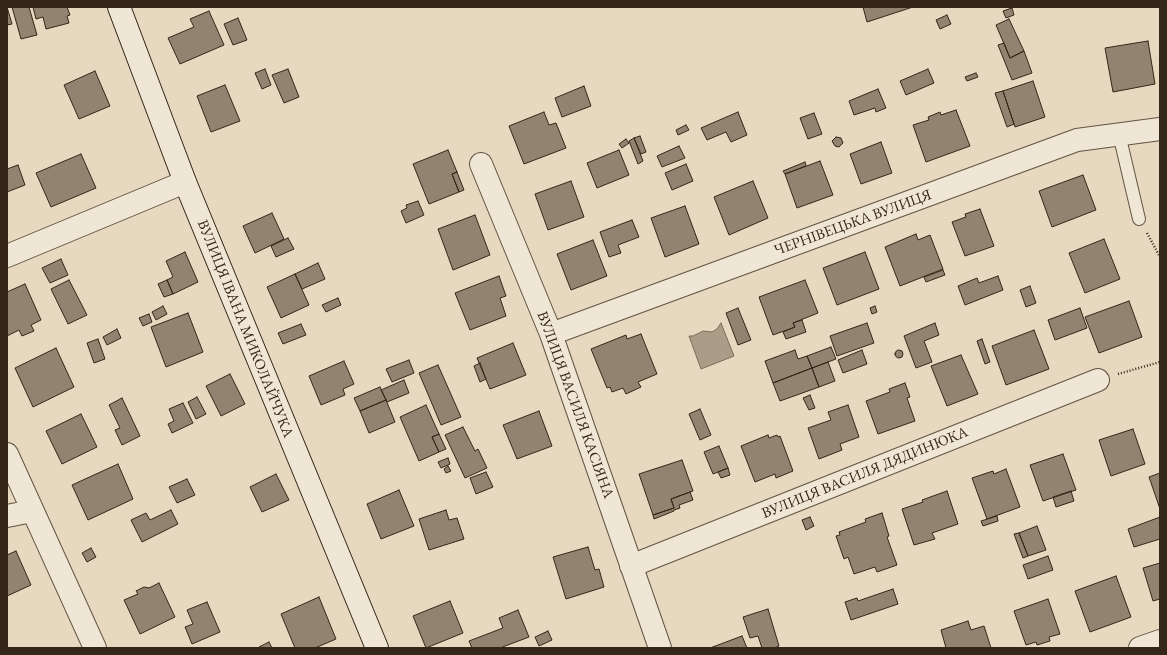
<!DOCTYPE html>
<html>
<head>
<meta charset="utf-8">
<style>
  body { margin:0 }
  #map { position:relative; width:1167px; height:655px; overflow:hidden; background:#e7d9bf; font-family:"EB Garamond",serif }
  canvas { display:block }
  .frame { position:absolute; inset:0; border:8px solid #342619; pointer-events:none }
</style>
</head>
<body>
<div id="map">
<canvas width="1167" height="655"></canvas>
<div class="frame"></div>
</div>
<script>
const g = document.querySelector('canvas').getContext('2d');
g.lineJoin = 'round';
function fillPath(path, color) { g.fillStyle = color; g.fill(path, 'evenodd'); }
const toPath = rows => new Path2D(rows.map(r => 'M' + r).join(''));
function strokePath(path, color, width, dash) { g.strokeStyle = color; g.lineWidth = width; g.lineCap = dash ? 'butt' : 'round'; g.setLineDash(dash || []); g.stroke(path); }
function drawText(font, color, halo, rows, align = 'center') {
  g.font = font + ' "EB Garamond",serif'; g.lineWidth = 3.5; g.setLineDash([]); g.textBaseline = 'middle'; g.strokeStyle = halo; g.fillStyle = color; for (const [text, x, y, turn = 0] of rows) {
    g.save(); g.translate(x, y); g.rotate((+turn || 0) * Math.PI / 180); g.textAlign = isNaN(turn) ? turn : align; if (halo) g.strokeText(text, 0, 0); g.fillText(text, 0, 0); g.restore();
  }
}
const water = toPath([
  [721,323,734,356,701,369,689,336,693,336,703,331,712,332,717,329,721,323]
]);
const building = toPath([
  [7,7,12,24,7,25,7,7],
  [12,7,29,7,37,35,21,39,12,7],
  [33,7,67,7,70,15,67,16,69,23,46,29,43,17,36,19,33,7],
  [863,7,913,7,867,22,863,7],
  [1012,8,1014,15,1006,18,1003,11,1012,8],
  [209,11,224,45,180,64,168,38,194,27,190,19,209,11],
  [947,15,951,24,940,29,936,20,947,15],
  [238,18,247,40,233,45,224,24,238,18],
  [1009,19,1024,51,1010,58,996,25,1009,19],
  [1148,41,1155,84,1113,92,1105,48,1148,41],
  [1004,43,1010,58,1024,51,1032,73,1012,80,998,45,1004,43],
  [265,69,271,85,262,89,255,73,265,69],
  [288,69,299,97,284,103,272,75,288,69],
  [928,69,934,83,906,95,900,81,928,69],
  [95,71,110,106,79,119,64,85,95,71],
  [976,73,978,77,967,81,965,77,976,73],
  [1033,81,1045,117,1015,127,1003,91,1033,81],
  [225,85,240,121,211,132,197,96,225,85],
  [584,86,591,106,562,117,555,98,584,86],
  [878,89,886,108,876,112,875,108,854,115,849,101,878,89],
  [1003,91,1014,124,1007,127,995,93,1003,91],
  [956,110,970,146,926,162,913,125,929,120,928,117,940,112,941,115,956,110],
  [544,112,549,125,556,123,566,148,524,164,509,126,544,112],
  [738,112,747,135,731,142,726,132,707,140,701,128,738,112],
  [814,113,822,134,808,139,800,118,814,113],
  [686,125,689,130,678,135,676,130,686,125],
  [640,136,646,152,641,154,634,138,640,136],
  [836,137,841,138,843,143,839,147,835,146,832,141,836,137],
  [634,138,643,161,638,164,629,141,634,138],
  [626,139,629,143,622,148,619,144,626,139],
  [881,142,892,173,861,184,850,154,881,142],
  [679,146,685,158,662,167,657,156,679,146],
  [448,150,457,172,452,174,459,192,429,204,413,164,448,150],
  [619,150,629,175,597,188,587,163,619,150],
  [81,154,96,188,51,207,36,173,81,154],
  [820,161,833,195,797,208,785,174,820,161],
  [805,162,806,166,785,174,783,171,805,162],
  [686,164,693,181,672,190,665,173,686,164],
  [18,165,25,185,7,192,7,169,18,165],
  [457,172,464,190,459,192,452,174,457,172],
  [1083,175,1096,210,1052,227,1039,191,1083,175],
  [571,181,584,217,548,230,535,194,571,181],
  [753,181,768,218,729,235,714,197,753,181],
  [418,201,424,215,406,223,401,211,407,208,406,205,418,201],
  [685,206,699,244,665,257,651,218,685,206],
  [980,209,994,246,965,256,952,222,966,217,965,214,980,209],
  [272,213,284,239,255,253,243,226,272,213],
  [475,215,490,255,453,270,438,229,475,215],
  [632,220,639,237,618,245,621,253,609,257,600,232,632,220],
  [916,234,918,240,930,235,943,269,900,286,885,247,916,234],
  [288,238,294,249,276,257,271,246,288,238],
  [1104,239,1120,279,1085,293,1069,253,1104,239],
  [593,240,607,276,571,290,557,254,593,240],
  [185,252,198,282,173,294,167,280,173,277,166,261,185,252],
  [865,252,879,289,837,305,823,268,865,252],
  [61,259,68,275,50,283,42,268,61,259],
  [318,263,325,279,302,289,295,274,318,263],
  [943,270,945,275,926,282,924,277,943,270],
  [295,274,309,305,281,318,267,287,295,274],
  [499,276,506,296,500,298,506,316,470,330,455,293,499,276],
  [998,276,1003,290,965,305,958,286,977,278,979,283,998,276],
  [69,280,87,315,68,324,51,289,69,280],
  [167,280,173,294,164,297,158,284,167,280],
  [805,280,818,313,793,323,795,327,773,335,759,297,805,280],
  [25,284,41,320,31,325,34,331,22,336,19,330,7,336,7,292,25,284],
  [1030,286,1036,303,1026,307,1020,290,1030,286],
  [338,298,341,305,326,312,322,305,338,298],
  [1129,301,1142,337,1099,353,1085,317,1129,301],
  [163,306,167,314,156,320,152,312,163,306],
  [875,306,877,312,872,314,870,308,875,306],
  [738,308,751,340,738,345,726,313,738,308],
  [1080,308,1087,328,1055,340,1048,320,1080,308],
  [188,313,203,352,166,367,151,327,188,313],
  [149,314,152,322,143,326,139,318,149,314],
  [802,320,806,332,786,339,783,332,795,327,793,323,802,320],
  [867,323,874,343,837,356,830,336,867,323],
  [935,323,939,335,924,341,932,362,916,368,904,336,935,323],
  [301,324,306,335,283,344,278,333,301,324],
  [117,329,121,338,107,345,103,337,117,329],
  [1034,330,1049,369,1006,385,992,346,1034,330],
  [641,334,657,374,638,382,641,387,626,394,623,388,612,392,610,387,607,388,591,349,626,335,627,339,641,334],
  [98,339,105,359,94,363,87,343,98,339],
  [982,339,990,362,985,364,977,341,982,339],
  [513,343,526,375,490,389,477,358,513,343],
  [831,347,836,359,812,368,807,356,831,347],
  [56,348,74,387,33,407,15,368,56,348],
  '895 354a4 4 0 1 1 8 0a4 4 0 1 1-8 0Z',
  [795,350,798,359,807,356,812,368,773,383,765,361,795,350],
  [862,350,867,364,843,373,838,360,862,350],
  [961,355,978,394,947,406,931,366,961,355],
  [409,360,414,373,392,382,386,369,409,360],
  [344,361,354,384,343,389,345,395,321,405,309,376,344,361],
  [828,362,835,381,819,387,812,368,828,362],
  [480,363,486,379,480,382,474,366,480,363],
  [438,365,461,417,441,425,419,373,438,365],
  [812,368,819,387,780,401,773,383,812,368],
  [230,374,245,404,221,416,206,386,230,374],
  [404,380,409,393,387,402,381,390,404,380],
  [905,383,910,397,907,398,915,421,878,434,866,401,890,392,889,389,905,383],
  [380,387,386,400,360,411,354,398,380,387],
  [810,395,815,408,809,410,803,398,810,395],
  [197,397,206,414,196,419,188,402,197,397],
  [122,398,140,436,122,445,115,430,120,428,109,405,122,398],
  [386,400,395,422,369,433,360,411,386,400],
  [183,403,193,423,172,433,168,424,174,421,169,409,183,403],
  [426,405,439,434,432,437,439,452,419,461,400,417,426,405],
  [848,405,859,437,840,444,842,450,819,459,808,428,831,420,828,412,848,405],
  [700,409,711,435,700,440,689,414,700,409],
  [539,411,552,446,517,459,503,425,539,411],
  [81,414,97,447,62,464,46,431,81,414],
  [463,427,475,451,478,449,487,468,465,478,445,435,463,427],
  [1133,429,1145,464,1111,476,1099,440,1133,429],
  [439,434,446,449,439,452,432,437,439,434],
  [768,435,769,438,777,435,778,437,780,436,793,471,776,478,775,474,755,482,741,446,768,435],
  [719,446,728,468,713,474,704,452,719,446],
  [1063,454,1076,490,1043,501,1030,465,1063,454],
  [448,458,450,464,441,468,438,462,448,458],
  [682,460,693,491,671,499,674,508,653,515,639,474,682,460],
  [118,464,133,499,88,520,72,485,118,464],
  [448,466,451,471,446,473,444,469,448,466],
  [728,468,730,475,721,478,718,472,728,468],
  [1006,469,1020,507,987,519,972,478,993,471,994,474,1006,469],
  [486,472,493,487,476,494,470,478,486,472],
  [1160,473,1160,509,1149,477,1160,473],
  [276,474,289,500,262,512,250,487,276,474],
  [187,479,195,495,177,503,169,487,187,479],
  [399,490,414,526,381,539,367,504,399,490],
  [947,491,958,524,932,533,935,539,914,545,902,509,923,502,922,500,947,491],
  [1071,491,1074,501,1056,507,1053,497,1071,491],
  [690,492,693,500,679,505,680,508,674,510,674,511,654,519,653,515,674,508,671,499,690,492],
  [171,510,178,524,142,542,131,520,146,513,150,520,171,510],
  [446,510,449,520,457,518,464,539,429,550,419,519,446,510],
  [882,513,889,536,887,537,897,565,877,572,875,567,854,574,848,557,844,559,836,536,840,535,839,532,866,522,865,519,882,513],
  [997,516,998,521,983,526,981,521,997,516],
  [810,517,814,526,806,530,802,520,810,517],
  [1160,517,1160,539,1134,547,1128,529,1160,517],
  [1037,526,1046,550,1028,556,1019,533,1037,526],
  [1019,533,1028,556,1023,558,1014,534,1019,533],
  [588,547,595,570,599,569,604,587,566,599,553,557,588,547],
  [91,548,96,557,87,562,82,553,91,548],
  [16,551,31,585,7,596,7,555,16,551],
  [1048,556,1053,570,1028,579,1023,565,1048,556],
  [1160,563,1160,599,1153,601,1143,568,1160,563],
  [1116,576,1131,617,1090,632,1075,591,1116,576],
  [159,583,175,617,140,634,124,600,138,594,136,591,144,587,149,588,159,583],
  [893,589,898,604,851,620,845,602,857,598,858,601,893,589],
  [319,597,336,639,315,648,295,648,281,614,319,597],
  [1048,599,1060,634,1049,637,1050,641,1037,645,1036,642,1026,645,1014,611,1048,599],
  [450,601,463,633,426,648,413,616,450,601],
  [207,602,220,632,192,644,185,627,193,624,187,610,207,602],
  [768,609,779,646,774,648,762,648,758,636,750,638,743,617,768,609],
  [518,610,529,637,500,648,472,648,469,641,503,628,499,618,518,610],
  [968,621,971,630,984,626,991,648,946,648,941,630,968,621],
  [548,631,552,640,539,646,535,637,548,631],
  [742,636,747,648,710,648,742,636],
  [269,642,272,648,260,648,259,647,269,642]
]);
const path = toPath([
  [1147,233,1160,257],
  [1118,374,1160,362]
]);
const lane = toPath([
  [1119,134,1139,219]
]);
const street = toPath([
  [481,164,551,334,660,648],
  [7,256,185,182],
  [551,334,1077,140,1160,129],
  [7,454,95,648],
  [7,516,32,511],
  [631,566,1098,380],
  [1140,648,1160,641]
]);
const secondary = toPath([
  [119,7,185,182,377,648]
]);
const streetNames = [
  ["ЧЕРНІВЕЦЬКА ВУЛИЦЯ",853,223,-20],
  ["ВУЛИЦЯ ІВАНА МИКОЛАЙЧУКА",245,329,68],
  ["ВУЛИЦЯ ВАСИЛЯ КАСІЯНА",575,405,70],
  ["ВУЛИЦЯ ВАСИЛЯ ДЯДИНЮКА",865,473,-22]
];
fillPath(water, '#aa9c87');
strokePath(water, '#7b6d5b', 1);
fillPath(building, '#91836f');
strokePath(building, '#342619', 1);
strokePath(lane, '#615342', 14);
strokePath(street, '#615342', 24);
strokePath(secondary, '#342619', 24);
strokePath(path, '#342619', 2.5, [1, 2]);
strokePath(lane, '#efe6d5', 12);
strokePath(street, '#efe6d5', 22);
strokePath(secondary, '#efe6d5', 22);
drawText('15px', '#342619', '#efe6d5', streetNames);
</script>
</body>
</html>
